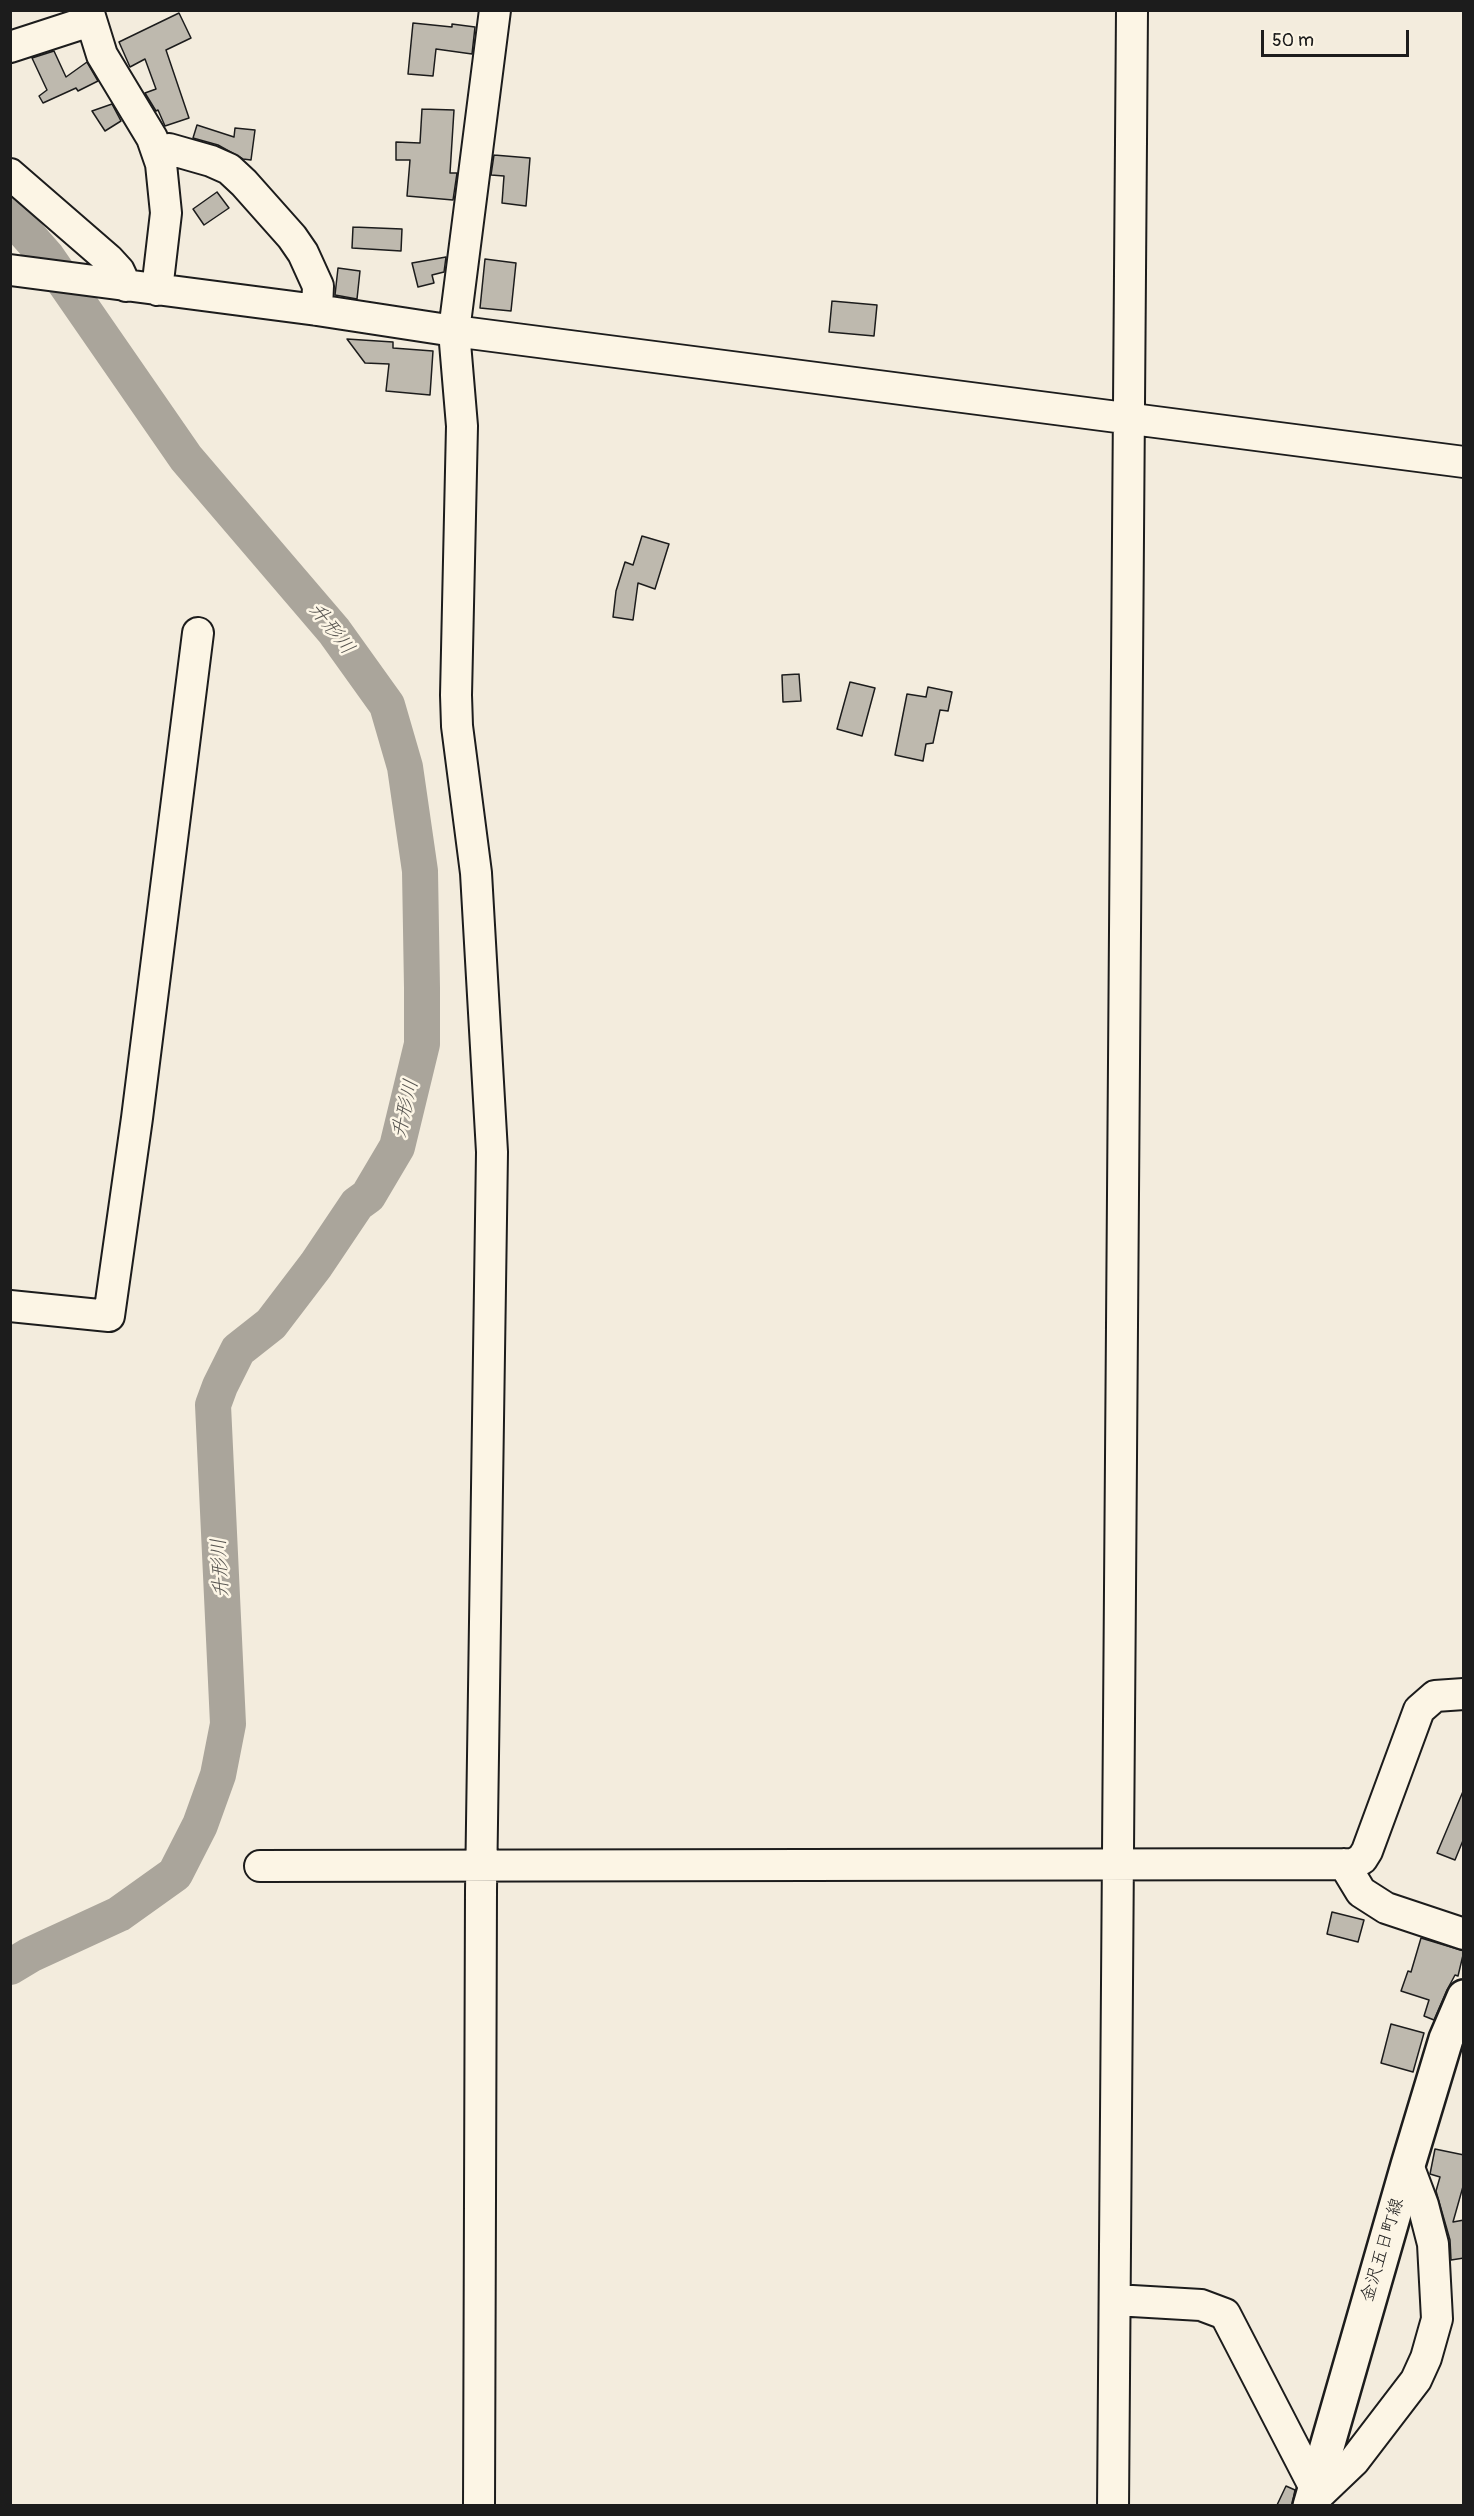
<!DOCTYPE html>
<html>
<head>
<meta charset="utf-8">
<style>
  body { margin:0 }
  #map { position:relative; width:1474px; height:2516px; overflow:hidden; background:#f3ecdd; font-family:Pangolin,sans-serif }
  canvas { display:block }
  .frame { position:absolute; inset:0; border:12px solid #1c1c1c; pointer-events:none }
  .scale { position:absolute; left:1261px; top:30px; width:148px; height:27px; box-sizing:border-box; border:3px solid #1c1c1c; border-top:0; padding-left:8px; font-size:18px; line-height:21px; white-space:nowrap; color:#1c1c1c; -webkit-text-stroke:4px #fcf5e5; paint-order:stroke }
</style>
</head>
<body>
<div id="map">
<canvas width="1474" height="2516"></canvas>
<div class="frame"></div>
<div class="scale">50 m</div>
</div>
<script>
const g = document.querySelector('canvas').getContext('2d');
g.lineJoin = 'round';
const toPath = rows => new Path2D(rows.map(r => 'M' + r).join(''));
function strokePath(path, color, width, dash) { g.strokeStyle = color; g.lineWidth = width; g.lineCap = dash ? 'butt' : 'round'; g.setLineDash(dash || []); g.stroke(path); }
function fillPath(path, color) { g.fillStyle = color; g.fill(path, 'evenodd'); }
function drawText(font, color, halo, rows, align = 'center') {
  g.font = font + ' Pangolin,"Klee One",sans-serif'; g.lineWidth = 5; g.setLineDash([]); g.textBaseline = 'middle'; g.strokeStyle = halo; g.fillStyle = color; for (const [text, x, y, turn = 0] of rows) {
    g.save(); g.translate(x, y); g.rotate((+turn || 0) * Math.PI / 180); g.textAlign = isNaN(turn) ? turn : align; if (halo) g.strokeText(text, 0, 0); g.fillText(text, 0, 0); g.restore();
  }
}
const river = toPath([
  [10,215,47,257,186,458,334,631,387,705,405,767,420,871,422,988,422,1044,397,1147,368,1196,357,1204,316,1265,271,1324,238,1350,220,1386,213,1405,228,1724,218,1775,200,1825,175,1874,119,1914,30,1955,10,1967]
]);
const building = toPath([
  [179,13,191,38,166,50,189,118,165,126,158,110,156,111,145,93,156,89,145,59,130,67,119,42,179,13],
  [413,23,452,27,452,24,475,27,472,54,436,49,433,76,408,74,413,23],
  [54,51,66,77,87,62,98,81,78,91,76,88,43,103,39,96,47,90,32,58,54,51],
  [112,104,121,121,105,131,92,111,112,104],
  [422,109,454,110,450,173,457,173,453,200,407,196,410,160,396,160,396,142,420,143,422,109],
  [197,125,234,137,235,128,255,130,251,160,243,159,218,145,193,138,197,125],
  [494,155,530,158,526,206,502,203,504,176,491,175,494,155],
  [217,192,229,208,204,225,193,209,217,192],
  [353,227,402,229,401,251,352,248,353,227],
  [446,257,444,272,432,275,434,283,418,287,412,263,446,257],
  [485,259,516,263,511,311,480,308,485,259],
  [338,268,360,271,357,299,335,295,338,268],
  [832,301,877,305,874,336,829,332,832,301],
  [347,339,393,342,393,348,433,351,430,395,386,391,389,364,365,363,347,339],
  [642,536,669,544,655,589,638,583,633,620,613,617,616,591,625,562,633,565,642,536],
  [799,674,801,701,783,702,782,675,799,674],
  [850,682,875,688,862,736,837,729,850,682],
  [928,687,952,692,948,711,940,710,933,743,926,744,923,761,895,755,907,694,926,697,928,687],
  [1464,1789,1464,1838,1455,1860,1437,1853,1464,1789],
  [1332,1912,1364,1920,1358,1942,1327,1934,1332,1912],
  [1421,1938,1464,1951,1458,1976,1455,1975,1447,1990,1434,2020,1424,2016,1429,2000,1401,1991,1408,1971,1411,1972,1421,1938],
  [1391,2024,1424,2033,1413,2072,1381,2063,1391,2024],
  [1435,2149,1464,2155,1464,2183,1453,2222,1464,2220,1464,2258,1451,2260,1450,2240,1436,2191,1440,2177,1430,2174,1435,2149],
  [1286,2486,1295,2490,1292,2505,1277,2505,1286,2486]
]);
const minor = toPath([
  [88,10,102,55,152,138,161,164,166,213,157,290],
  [10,47,90,21],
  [157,151,169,149,211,161,229,169,244,183,292,237,303,253,318,286,317,310],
  [10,174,108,259,119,271,126,286],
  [10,270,317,310,454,331,1464,462],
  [10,1306,109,1316,137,1118,198,633],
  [1344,1864,1361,1892,1386,1908,1464,1934],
  [260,1866,1353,1864,1362,1859,1367,1851,1419,1710,1435,1696,1464,1694],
  [1115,2300,1201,2305,1225,2314,1315,2488],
  [1310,2503,1354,2461,1416,2380,1426,2358,1437,2319,1433,2244,1423,2205,1408,2165],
  [479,2506,481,1890,492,1152,476,873,457,726,456,695,462,426,454,331,495,10],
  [1113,2506,1132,10]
]);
const major = toPath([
  [1310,2506,1408,2165,1446,2039,1464,1997]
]);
const streetNames = [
  ["金沢五日町線",1383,2250,-73]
];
const waterNames = [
  ["升形川",331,629,52],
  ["升形川",406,1109,-77],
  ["升形川",221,1568,-93]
];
strokePath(river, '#aaa59b', 36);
fillPath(building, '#beb9ae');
strokePath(building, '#1c1c1c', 1.5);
strokePath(minor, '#1c1c1c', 34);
strokePath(major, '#1c1c1c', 38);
strokePath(minor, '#fcf5e5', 30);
strokePath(major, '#fcf5e5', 33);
drawText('18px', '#1c1c1c', '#fcf5e5', streetNames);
drawText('italic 20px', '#55534f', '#fcf5e5', waterNames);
</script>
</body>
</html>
